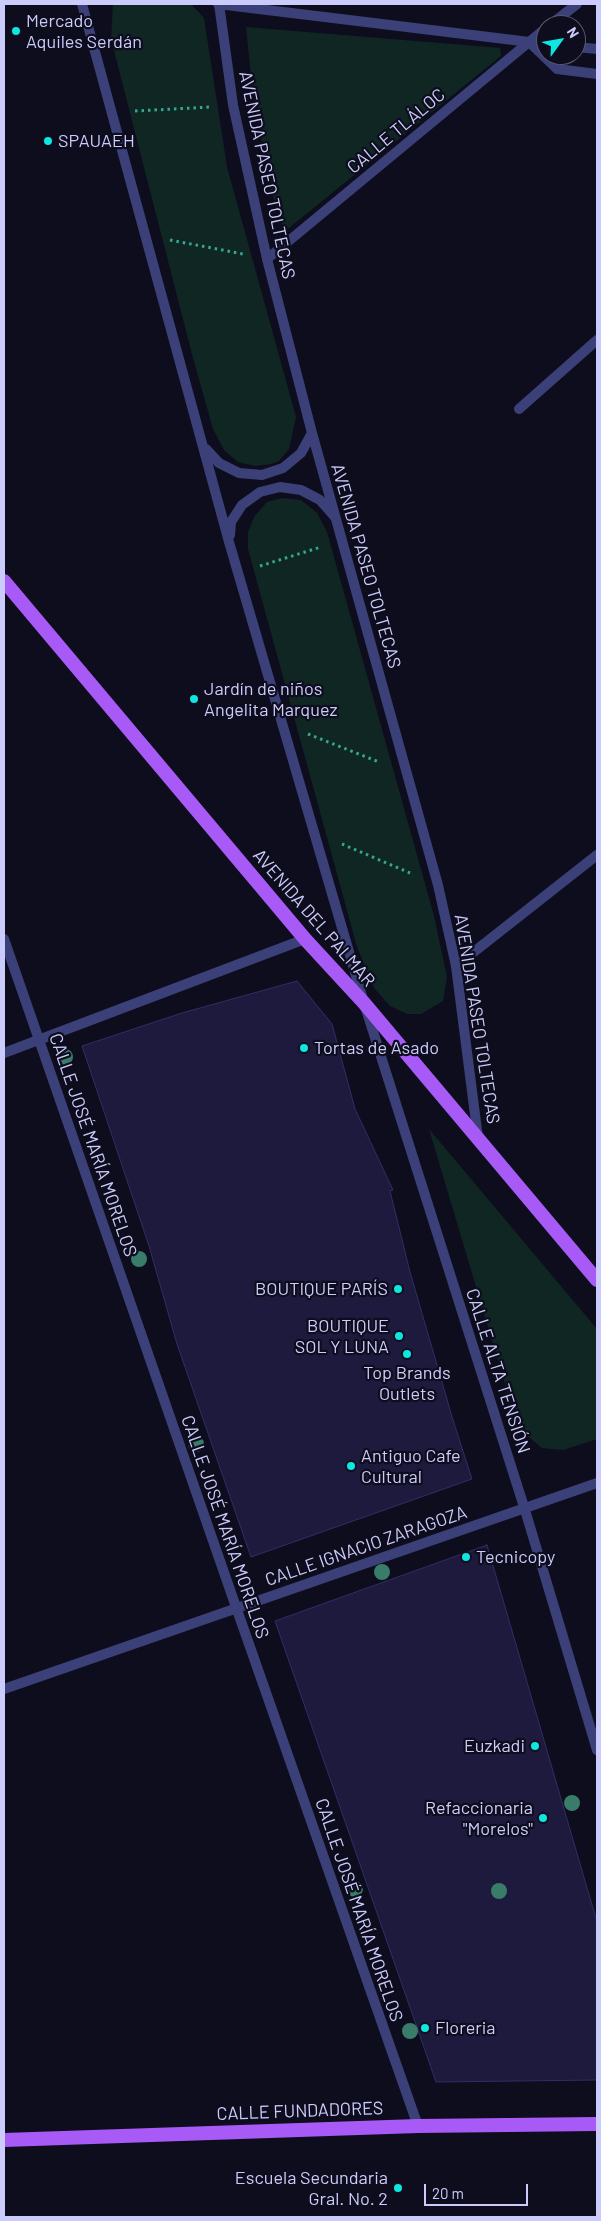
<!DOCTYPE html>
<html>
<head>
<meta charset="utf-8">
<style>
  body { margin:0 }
  #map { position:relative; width:601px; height:2221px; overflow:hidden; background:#0e0d1d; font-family:Barlow,sans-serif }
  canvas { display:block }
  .frame { position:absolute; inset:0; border:5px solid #ccccfc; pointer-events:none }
  .north { position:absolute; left:536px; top:15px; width:50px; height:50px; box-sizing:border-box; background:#0e0d1d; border:1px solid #5a5976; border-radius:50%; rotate:58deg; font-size:14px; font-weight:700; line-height:20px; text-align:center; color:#ccccfc }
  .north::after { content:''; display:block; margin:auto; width:18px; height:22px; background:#0ee6e0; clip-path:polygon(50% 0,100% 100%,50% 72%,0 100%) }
  .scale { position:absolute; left:424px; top:2184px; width:104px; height:22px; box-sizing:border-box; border:2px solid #ccccfc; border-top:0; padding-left:6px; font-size:15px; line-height:18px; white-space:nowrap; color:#ccccfc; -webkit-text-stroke:4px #0e0d1d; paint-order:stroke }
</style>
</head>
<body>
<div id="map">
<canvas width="601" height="2221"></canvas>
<div class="frame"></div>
<div class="north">N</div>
<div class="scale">20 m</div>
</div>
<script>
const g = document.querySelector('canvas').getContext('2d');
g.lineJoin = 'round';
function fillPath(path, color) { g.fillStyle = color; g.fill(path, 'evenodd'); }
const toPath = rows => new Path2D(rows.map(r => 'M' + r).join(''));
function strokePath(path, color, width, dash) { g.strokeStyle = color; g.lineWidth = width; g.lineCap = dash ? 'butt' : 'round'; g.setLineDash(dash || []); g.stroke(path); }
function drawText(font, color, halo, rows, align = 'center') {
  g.font = font + ' Barlow,sans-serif'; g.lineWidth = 4.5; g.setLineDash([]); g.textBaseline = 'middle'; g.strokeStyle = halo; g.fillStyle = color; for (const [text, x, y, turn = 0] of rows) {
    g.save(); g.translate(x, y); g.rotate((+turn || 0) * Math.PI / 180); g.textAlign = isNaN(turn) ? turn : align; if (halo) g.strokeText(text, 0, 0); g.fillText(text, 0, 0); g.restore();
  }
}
const green = toPath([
  [113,4,191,4,204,18,227,167,296,417,289,449,279,461,272,464,255,466,238,462,224,450,213,429,193,358,111,39],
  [246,27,500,48,501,56,284,232,269,183,252,86],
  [282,498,301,500,317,513,327,532,434,916,447,977,443,1001,421,1014,407,1014,390,1006,374,988,357,947,248,549,248,532,254,517,267,502],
  [429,1129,597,1329,597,1439,563,1450,542,1448,524,1433,511,1404]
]);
const building = toPath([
  [297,981,332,1024,355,1109,393,1190,390,1191,410,1272,453,1420,472,1479,251,1557,177,1344,149,1246,82,1046,182,1013,297,981],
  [487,1545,597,1922,597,2080,436,2082,275,1621,487,1545]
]);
const path = toPath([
  [135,111,211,107],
  [170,240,243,254],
  [260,566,321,547],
  [308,734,379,762],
  [342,844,410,873]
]);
const minor = toPath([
  [218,4,546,44],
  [550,25,577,4],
  [529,42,557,69,597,74],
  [576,47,597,49],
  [267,259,546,28],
  [519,409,597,340],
  [4,939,236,1607,418,2126],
  [456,966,597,855],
  [4,1053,305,939],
  [4,1689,597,1483]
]);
const tertiary = toPath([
  [82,4,229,542,364,1003,525,1510,597,1750],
  [219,4,233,105,267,259,312,433,438,885,456,966,478,1138],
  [206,449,219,463,239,473,262,475,283,468,301,453,312,433],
  [230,535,231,522,242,505,260,492,280,487,301,490,320,500,334,516]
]);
const primary = toPath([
  [4,581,305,939,364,1003,597,1280],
  [4,2140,418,2126,597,2124]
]);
const trees = [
  [65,1057],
  [139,1259],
  [196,1444],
  [382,1572],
  [572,1803],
  [355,1889],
  [499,1891],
  [410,2031]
];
const markers = [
  [16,31,5,"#0ee6e0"],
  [48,141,5,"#0ee6e0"],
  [194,699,5,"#0ee6e0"],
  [304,1048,5,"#0ee6e0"],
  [398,1289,5,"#0ee6e0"],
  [399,1336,5,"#0ee6e0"],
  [407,1354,5,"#0ee6e0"],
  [351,1466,5,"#0ee6e0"],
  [466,1557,5,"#0ee6e0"],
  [535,1746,5,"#0ee6e0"],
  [543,1818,5,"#0ee6e0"],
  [425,2028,5,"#0ee6e0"],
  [398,2188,5,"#0ee6e0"]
];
const poiNames = [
  ["Mercado",26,21],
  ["Aquiles Serdán",26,42],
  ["SPAUAEH",58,141],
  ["Jardín de niños",204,689],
  ["Angelita Marquez",204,710],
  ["Tortas de Asado",314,1048],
  ["BOUTIQUE PARÍS",388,1289,"right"],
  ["BOUTIQUE",389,1326,"right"],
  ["SOL Y LUNA",389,1347,"right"],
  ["Top Brands",407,1373,"center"],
  ["Outlets",407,1394,"center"],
  ["Antiguo Cafe",361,1456],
  ["Cultural",361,1477],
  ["Tecnicopy",476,1557],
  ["Euzkadi",525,1746,"right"],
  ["Refaccionaria",533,1808,"right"],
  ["\"Morelos\"",533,1829,"right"],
  ["Floreria",435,2028],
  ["Escuela Secundaria",388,2178,"right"],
  ["Gral. No. 2",388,2199,"right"]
];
const streetNames = [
  ["CALLE TLÁLOC",396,131,-40],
  ["AVENIDA PASEO TOLTECAS",267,175,78],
  ["AVENIDA PASEO TOLTECAS",366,566,74],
  ["AVENIDA DEL PALMAR",314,918,49],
  ["AVENIDA PASEO TOLTECAS",477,1019,81],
  ["CALLE JOSÉ MARÍA MORELOS",93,1145,71],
  ["CALLE ALTA TENSIÓN",498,1371,72],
  ["CALLE JOSÉ MARÍA MORELOS",225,1527,71],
  ["CALLE IGNACIO ZARAGOZA",366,1546,-19],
  ["CALLE JOSÉ MARÍA MORELOS",359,1910,71],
  ["CALLE FUNDADORES",300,2111,-2]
];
fillPath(green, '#102623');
fillPath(building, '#1d1a3d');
strokePath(building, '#322d67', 1);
strokePath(path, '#34a892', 3, [2.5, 4]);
strokePath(minor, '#3b4079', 10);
strokePath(tertiary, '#3b4079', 10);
strokePath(primary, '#a75af5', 14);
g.fillStyle = '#397c6a';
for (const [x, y] of trees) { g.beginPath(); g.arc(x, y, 8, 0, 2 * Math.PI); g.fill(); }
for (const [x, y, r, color] of markers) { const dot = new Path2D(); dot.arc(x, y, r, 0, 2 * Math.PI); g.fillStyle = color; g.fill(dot); strokePath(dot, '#0e0d1d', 2); }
drawText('18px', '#ccccfc', '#0e0d1d', poiNames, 'left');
drawText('18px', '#ccccfc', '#0e0d1d', streetNames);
</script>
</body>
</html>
